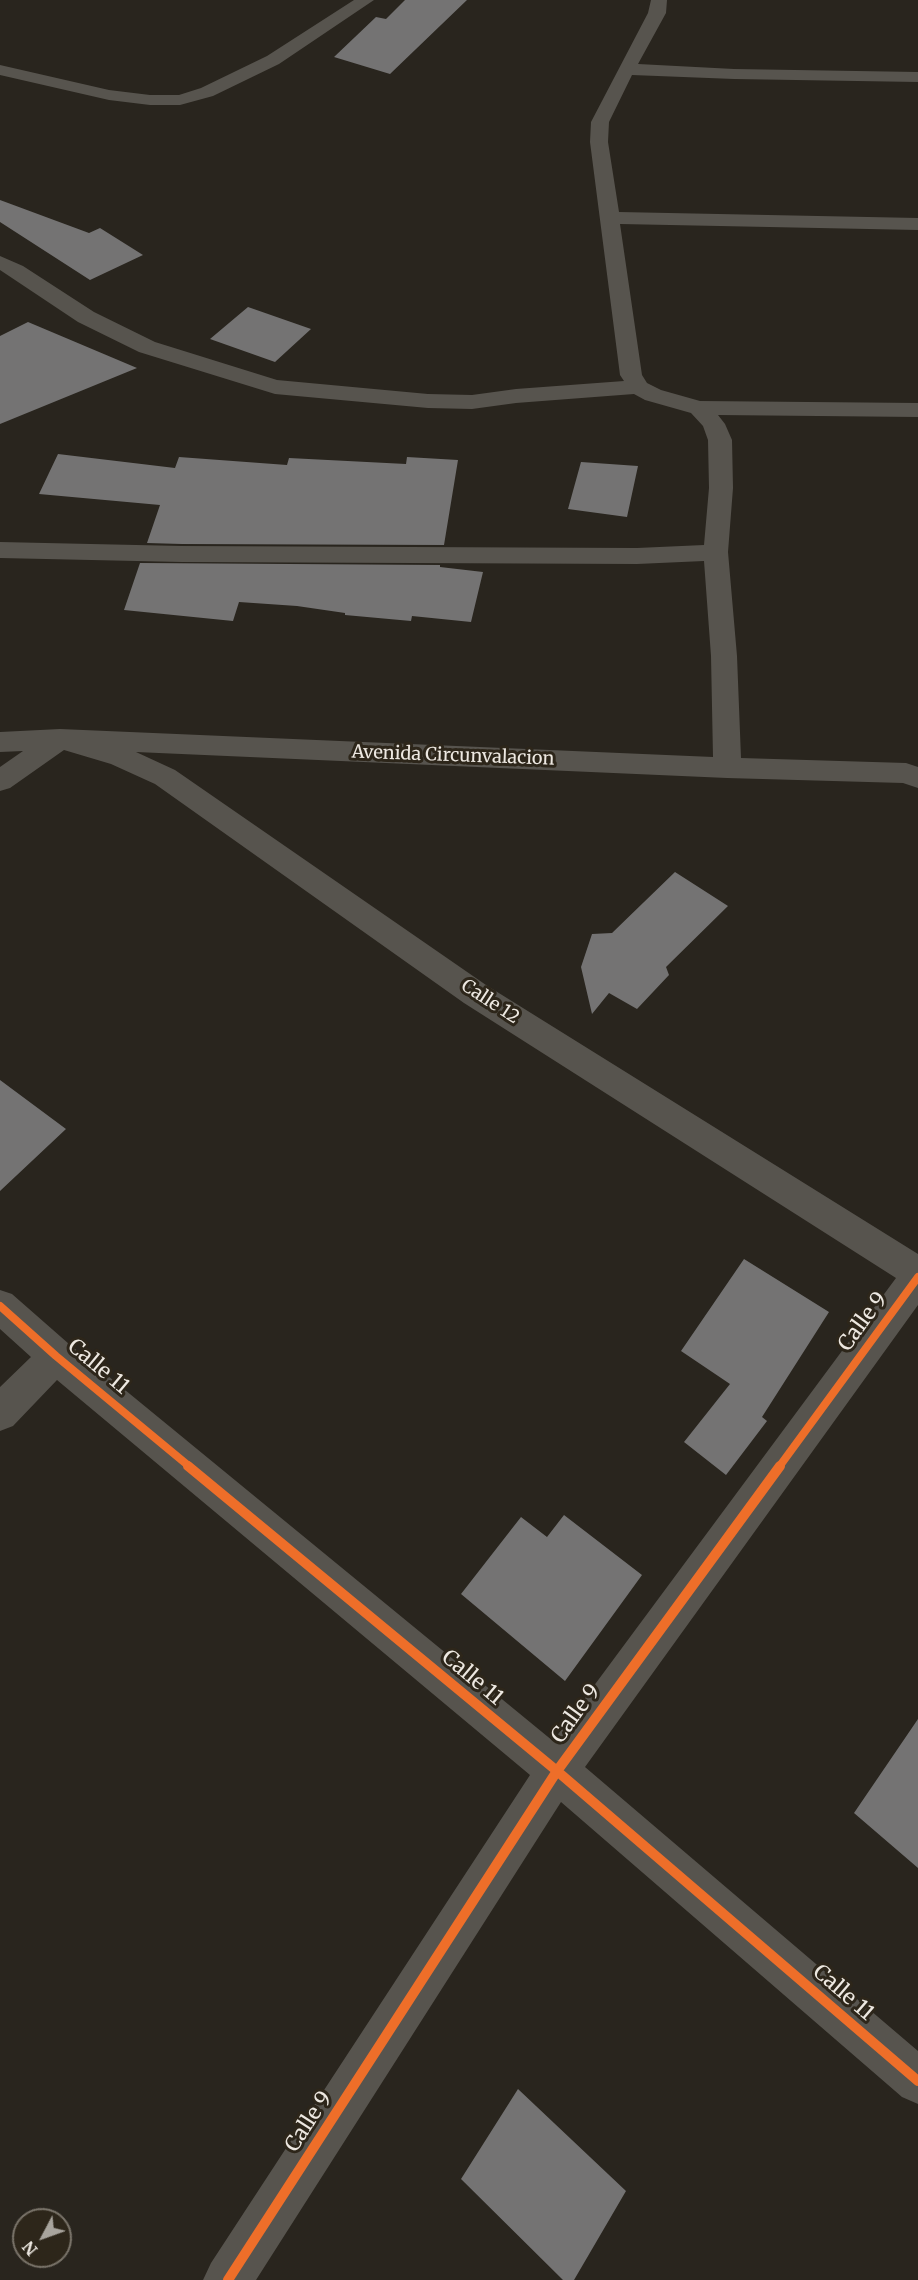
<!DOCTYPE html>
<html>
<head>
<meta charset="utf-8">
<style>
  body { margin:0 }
  #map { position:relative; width:918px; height:2280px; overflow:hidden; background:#29251e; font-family:Merriweather,serif }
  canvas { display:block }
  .north { position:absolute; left:12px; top:2208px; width:60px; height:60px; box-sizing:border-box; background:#2d261a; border:2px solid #7a746a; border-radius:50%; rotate:229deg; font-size:16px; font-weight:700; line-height:24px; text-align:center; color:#ede8e1 }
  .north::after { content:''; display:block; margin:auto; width:21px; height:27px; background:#a8a49d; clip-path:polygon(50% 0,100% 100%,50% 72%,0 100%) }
</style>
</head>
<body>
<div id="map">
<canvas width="918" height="2280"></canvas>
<div class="north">N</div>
</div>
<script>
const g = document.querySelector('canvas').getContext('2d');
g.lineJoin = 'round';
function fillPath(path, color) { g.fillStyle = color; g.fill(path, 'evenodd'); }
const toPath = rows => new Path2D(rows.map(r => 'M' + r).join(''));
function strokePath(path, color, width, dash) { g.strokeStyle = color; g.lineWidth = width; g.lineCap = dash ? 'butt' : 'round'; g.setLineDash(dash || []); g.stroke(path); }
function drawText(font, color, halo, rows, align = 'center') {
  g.font = font + ' Merriweather,serif'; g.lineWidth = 6; g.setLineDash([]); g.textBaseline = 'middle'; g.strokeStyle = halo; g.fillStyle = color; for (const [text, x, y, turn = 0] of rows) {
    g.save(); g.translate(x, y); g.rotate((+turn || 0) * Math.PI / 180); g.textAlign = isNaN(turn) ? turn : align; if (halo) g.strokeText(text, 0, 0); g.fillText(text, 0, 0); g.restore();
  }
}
const building = toPath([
  [405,0,467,0,390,74,334,57,376,17,386,19],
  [0,200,89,233,100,228,143,255,90,280,0,222],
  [248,307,311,329,275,362,210,339],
  [28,322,137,368,0,424,0,336],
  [58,454,175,468,179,457,287,465,289,458,406,464,407,457,458,460,444,545,182,544,147,543,160,505,39,494],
  [581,462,638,466,627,517,568,509],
  [140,563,440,565,440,567,483,572,471,622,412,616,411,621,345,615,345,613,297,606,239,602,233,621,124,610],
  [675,872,728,906,666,967,669,975,637,1009,609,993,592,1014,581,967,592,934,612,933],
  [0,1080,66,1129,0,1191],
  [744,1259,829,1312,762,1417,767,1421,726,1475,684,1442,730,1384,681,1351],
  [564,1515,642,1575,565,1681,461,1594,521,1517,547,1537],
  [918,1719,918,1868,854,1813],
  [518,2089,626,2191,574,2280,563,2280,461,2179]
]);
const minor = toPath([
  [354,0,374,0,279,64,213,96,180,105,150,105,109,100,0,75,0,65,109,90,150,95,179,95,201,88,267,56,354,0],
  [651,0,667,0,666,13,638,64,734,69,918,72,918,82,734,79,632,75,609,122,608,142,619,212,918,218,918,230,620,224,642,375,647,383,661,390,700,401,918,403,918,417,718,415,725,424,732,440,733,488,728,552,737,656,741,758,906,763,918,767,918,788,903,783,727,778,136,752,175,770,486,985,918,1254,918,1305,585,1767,918,2051,918,2104,902,2097,561,1802,256,2280,203,2280,211,2263,530,1775,57,1380,13,1426,0,1431,0,1387,31,1357,0,1329,0,1290,12,1294,69,1344,553,1741,896,1278,464,1003,155,784,111,764,64,750,10,788,0,791,0,767,23,751,0,752,0,732,60,729,713,757,711,656,704,561,637,564,182,562,0,558,0,542,182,546,637,548,704,545,709,488,708,440,703,426,691,413,645,400,634,394,516,403,472,409,428,408,275,394,139,352,78,322,0,270,0,256,23,266,94,312,155,342,277,380,428,394,472,395,516,389,624,381,620,375,590,142,591,122,648,13,651,0]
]);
const cyclewayFar1 = toPath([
  [0,1306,56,1356,190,1467],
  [779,1467,918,1277]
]);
const cycleway = toPath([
  [188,1466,557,1771,918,2081],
  [228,2280,557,1771,780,1466]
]);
const streetNames = [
  ["Avenida Circunvalacion",453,756,2],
  ["Calle 12",490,1002,33]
];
const nearStreetnames = [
  ["Calle 9",863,1322,-54],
  ["Calle 11",98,1367,40],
  ["Calle 11",472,1678,40],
  ["Calle 9",576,1714,-54],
  ["Calle 11",843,1993,41],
  ["Calle 9",309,2122,-57]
];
fillPath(building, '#747373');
fillPath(minor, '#57544e');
strokePath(cyclewayFar1, '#ee6e29', 8);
strokePath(cycleway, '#ee6e29', 10);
drawText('18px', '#ede8e1', '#2d261a', streetNames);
drawText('21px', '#ede8e1', '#2d261a', nearStreetnames);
</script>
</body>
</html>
